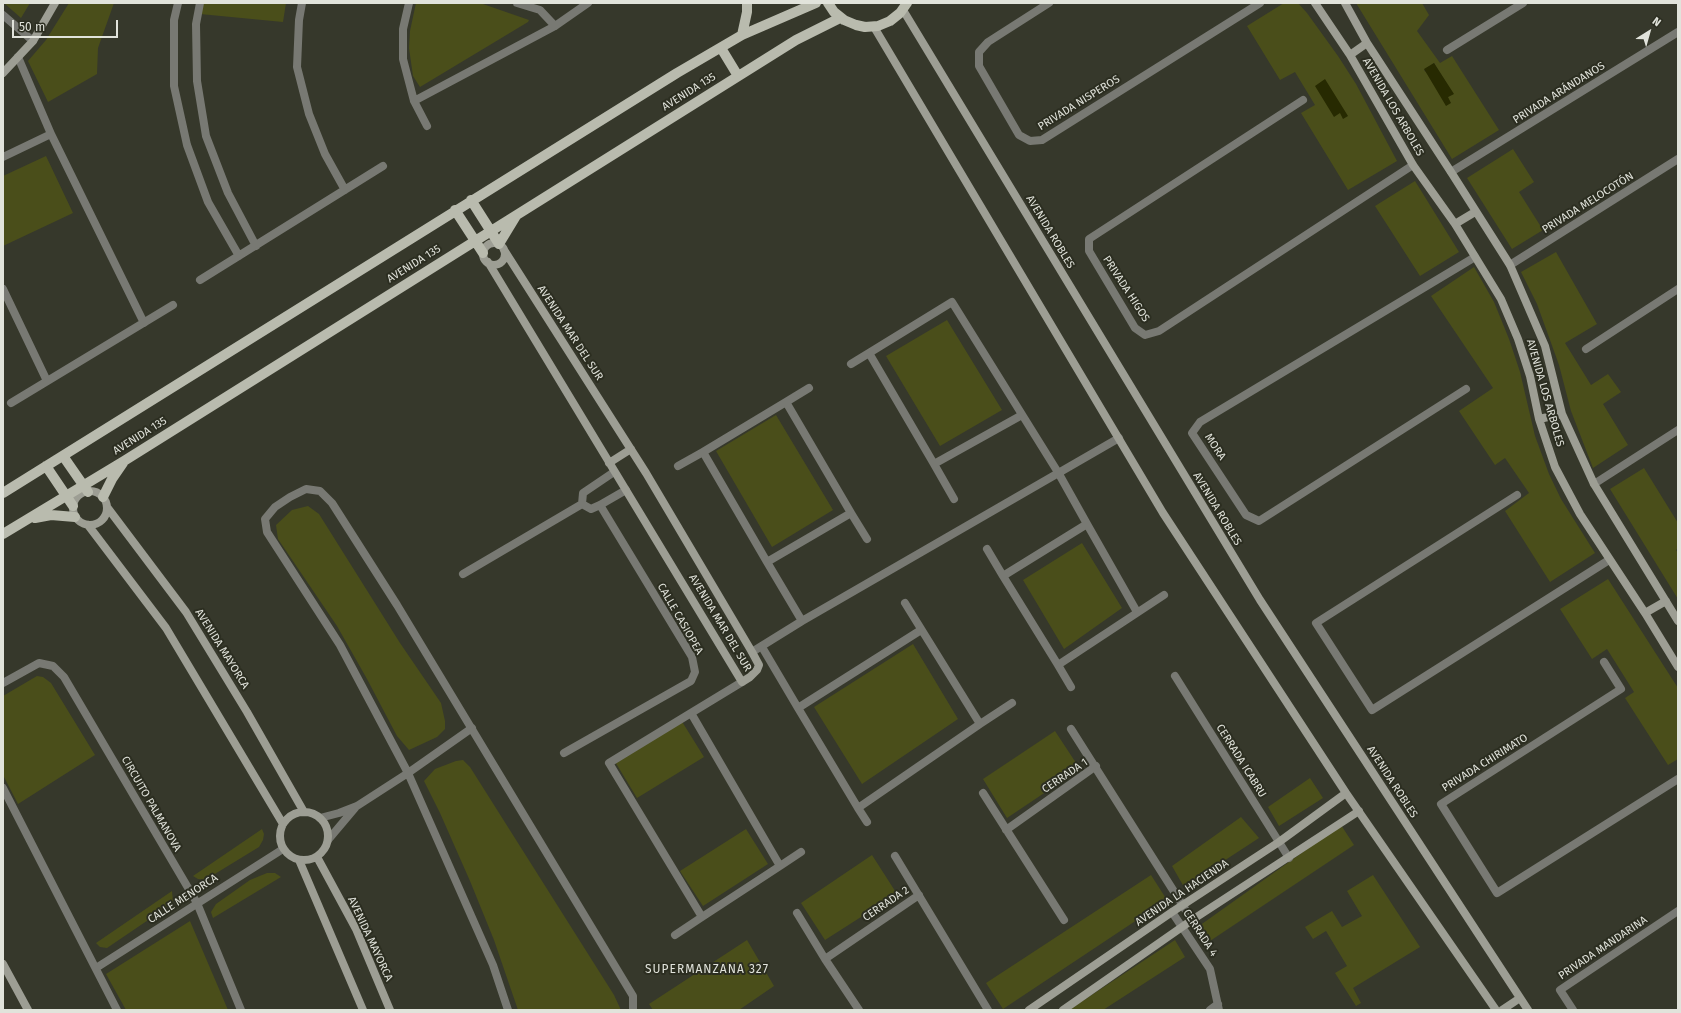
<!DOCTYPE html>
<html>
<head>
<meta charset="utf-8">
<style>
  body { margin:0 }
  #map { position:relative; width:1681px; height:1013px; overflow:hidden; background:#36382b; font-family:"Fira Sans",sans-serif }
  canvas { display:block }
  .frame { position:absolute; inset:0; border:4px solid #e1e3db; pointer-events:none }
  .north { position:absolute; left:1629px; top:12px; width:40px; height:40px; -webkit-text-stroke:3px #2c2e21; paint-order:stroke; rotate:37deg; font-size:11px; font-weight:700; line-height:16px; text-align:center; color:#e1e3db }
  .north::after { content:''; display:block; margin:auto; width:14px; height:18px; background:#e1e3db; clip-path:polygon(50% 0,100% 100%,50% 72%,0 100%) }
  .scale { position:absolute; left:12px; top:20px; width:106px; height:18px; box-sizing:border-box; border:2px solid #e1e3db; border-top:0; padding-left:5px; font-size:12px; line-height:14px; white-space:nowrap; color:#e1e3db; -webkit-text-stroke:3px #2c2e21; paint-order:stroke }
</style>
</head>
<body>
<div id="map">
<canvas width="1681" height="1013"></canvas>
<div class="frame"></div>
<div class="north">N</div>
<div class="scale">50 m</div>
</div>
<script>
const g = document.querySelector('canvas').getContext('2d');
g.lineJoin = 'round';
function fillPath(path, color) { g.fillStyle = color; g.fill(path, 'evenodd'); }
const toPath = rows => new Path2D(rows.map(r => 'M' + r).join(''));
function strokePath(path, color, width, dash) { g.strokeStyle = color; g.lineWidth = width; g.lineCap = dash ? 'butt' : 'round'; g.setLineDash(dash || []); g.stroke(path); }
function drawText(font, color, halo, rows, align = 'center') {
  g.font = font + ' "Fira Sans",sans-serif'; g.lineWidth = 4; g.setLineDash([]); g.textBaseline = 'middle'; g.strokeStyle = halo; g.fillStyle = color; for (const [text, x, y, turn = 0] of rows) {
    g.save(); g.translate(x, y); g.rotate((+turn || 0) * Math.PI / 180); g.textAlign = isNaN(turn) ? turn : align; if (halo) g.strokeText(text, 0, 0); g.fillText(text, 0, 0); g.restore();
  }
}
const green = toPath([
  [4,3,30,3,21,18],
  [69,3,114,3,98,48,97,74,48,102,28,61,46,40],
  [203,3,286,3,283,22,200,14],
  [416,3,480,3,529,20,528,22,420,87,413,76,409,48,410,31],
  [1284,3,1298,3,1307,13,1338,56,1356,84,1397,161,1348,190,1301,113,1315,105,1295,72,1280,80,1247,26],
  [1356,3,1422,3,1429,15,1417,31,1440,63,1452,56,1499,130,1452,159],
  [1434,63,1453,94,1448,97,1424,70],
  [1513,149,1534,182,1519,192,1543,230,1512,249,1467,178],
  [46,156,73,213,3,246,3,176],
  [1415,181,1459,252,1420,276,1375,206],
  [1556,252,1597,324,1565,343,1591,385,1608,374,1621,392,1603,404,1628,445,1593,468,1571,411,1559,365,1550,340,1537,304,1521,272],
  [1474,267,1494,302,1509,339,1520,372,1535,436,1549,474,1561,499,1595,553,1550,582,1505,511,1529,493,1505,458,1495,465,1459,411,1493,388,1431,296],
  [947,320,1002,410,940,446,886,356],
  [776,415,833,510,772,547,716,451],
  [1644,468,1678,523,1678,548,1676,550,1678,553,1678,599,1610,489],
  [308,506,319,514,400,643,441,703,445,721,445,729,437,737,409,750,397,736,367,679,337,626,278,539,276,525,292,510],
  [1082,543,1122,608,1064,649,1023,580],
  [1608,579,1678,688,1678,759,1668,765,1625,698,1634,692,1607,649,1592,659,1560,609],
  [913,644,958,719,862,784,814,707],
  [37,676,43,677,51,683,95,755,18,804,3,775,3,696],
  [681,720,704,757,637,798,614,760],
  [1055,731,1080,769,1007,818,983,779],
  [463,760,470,767,614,995,620,1008,620,1010,518,1010,494,940,470,881,440,813,424,781,435,769,456,761],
  [1310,778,1323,798,1279,826,1268,807],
  [1241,817,1259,838,1184,887,1172,866],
  [1341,825,1354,845,1207,943,1199,926],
  [262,829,264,834,263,840,259,847,205,880,198,879,193,876],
  [746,829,768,864,703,906,680,871],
  [872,855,897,894,825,940,801,903],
  [267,873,275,873,281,877,213,918,211,912,216,904,250,880],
  [1151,875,1167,900,1003,1009,986,983],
  [1373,875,1420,947,1353,988,1361,1003,1356,1006,1335,973,1347,966,1326,931,1313,939,1305,927,1332,911,1342,927,1362,916,1347,891],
  [172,891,173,902,160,912,107,948,100,947,96,943],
  [190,921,228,1010,126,1010,106,974],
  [747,940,774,986,739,1010,653,1010,649,1004],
  [1175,940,1185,957,1103,1010,1069,1010]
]);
const water = toPath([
  [1434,63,1454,94,1448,97,1451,103,1446,106,1424,69],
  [1325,79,1348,116,1343,119,1340,113,1334,117,1315,86]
]);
const street = toPath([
  [178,3,174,20,174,86,187,145,208,202,239,256],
  [200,3,196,24,197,81,206,136,228,193,256,246],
  [302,3,299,20,297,67,309,114,325,154,345,190],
  [409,3,403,29,403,59,414,101,427,126],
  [517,3,540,10,555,26],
  [1049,3,988,42,979,52,979,66,1019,135,1030,141,1042,140,1260,3],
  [3,15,33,41],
  [1447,50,1523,3],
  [18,57,51,134,144,323],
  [1303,100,1089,239,1089,251,1135,328,1145,335,1159,331,1413,165],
  [414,101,555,26,588,3],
  [3,157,51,134],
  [1451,172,1678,32],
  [1510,265,1678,159],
  [200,280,383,166],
  [3,289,47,381],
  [1586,349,1678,289],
  [851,364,869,353],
  [1466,389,1259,521,1246,515,1192,433,1200,422,1475,257],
  [786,402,809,388],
  [11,403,173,305],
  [1022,415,934,464,869,353,952,302,1059,474,1087,524],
  [934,464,954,499],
  [678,466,703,452],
  [614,472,583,493,582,504,591,509,600,505,626,490],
  [1594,484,1678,430],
  [1517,495,1316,623,1372,710,1609,560],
  [851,513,867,539],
  [987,549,1003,576],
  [463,574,582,504],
  [905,603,980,724,858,808,798,708,921,630],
  [1137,612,1087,524,1003,576,1058,665,1164,595],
  [802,621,1119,438],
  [762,647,798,708],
  [752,652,802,621,767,562,703,452,786,402,851,513,767,562],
  [1604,662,1621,689,1441,804,1497,893,1678,779],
  [1058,665,1071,687],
  [1175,676,1289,858],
  [3,683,39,663,53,666,64,677,197,903,241,1010],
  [691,713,742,682],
  [980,724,1012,703],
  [1071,729,1192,920],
  [564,753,691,681,695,672,692,657,600,505],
  [3,788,117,1010],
  [983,793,1064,920],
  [858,808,867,822],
  [320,818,339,813,357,806,408,773,472,728],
  [1006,830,1096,766],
  [328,840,355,808],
  [895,856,988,1010],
  [780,866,801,852],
  [1172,912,1210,969,1219,1010],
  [797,913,825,959,859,1010],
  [675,935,702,917,780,866,691,713,609,763,702,917],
  [825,959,919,895],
  [96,968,283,849],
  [508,1010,493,965,408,773,340,645,267,532,265,519,275,507,290,497,306,489,320,491,332,503,397,605,633,996,633,1010],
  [1210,1010,1218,1004],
  [1573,1010,1560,990,1678,911]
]);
const secondary = toPath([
  [1315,3,1350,55,1413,165,1455,224,1501,299,1518,339,1530,376,1539,419,1555,467,1580,514,1645,613,1678,667],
  [1345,3,1367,43,1451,172,1510,265,1545,346,1562,414,1594,484,1678,621],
  [903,10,1260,600,1528,1010],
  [874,27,1163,513,1346,793,1496,1010],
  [1350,55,1367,43],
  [3,73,33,41,55,3],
  [1455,224,1475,212],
  '483 254a11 11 0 1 1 22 0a11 11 0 1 1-22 0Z',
  [488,262,742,682,750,677,757,670,759,665,752,652,646,473,504,250],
  [1539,419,1562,414],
  [609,463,631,449],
  '73 508a17 17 0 1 1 34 0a17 17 0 1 1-34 0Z',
  [107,507,186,612,247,712,304,812],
  [88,525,166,628,283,824],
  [1645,613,1666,601],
  '280 836a24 24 0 1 1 48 0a24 24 0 1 1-48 0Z',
  [317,857,356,929,390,1010],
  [299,860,363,1010],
  [3,964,28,1010],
  [1029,1010,1172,912,1279,842,1346,793],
  [1063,1010,1192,920,1359,811],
  [1502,1010,1520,998]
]);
const primary = toPath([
  [828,3,834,12,844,20,856,25,865,27,878,26,890,21,900,13,907,3],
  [742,35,747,12,747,3],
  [721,48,738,76],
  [471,200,499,244,516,216],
  [455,210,483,253],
  [63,456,88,492],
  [46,466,73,506],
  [3,493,677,73,742,35,816,3],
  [103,497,112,479,123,463],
  [35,518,51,515,75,517],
  [3,534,124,461,796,40,840,18]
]);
const streetNames = [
  ["AVENIDA 135",689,92,-32],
  ["PRIVADA ARÁNDANOS",1559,93,-32],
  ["PRIVADA NISPEROS",1079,103,-32],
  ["AVENIDA LOS ARBOLES",1393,107,60],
  ["PRIVADA MELOCOTÓN",1588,203,-32],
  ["AVENIDA ROBLES",1050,232,59],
  ["AVENIDA 135",414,264,-32],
  ["PRIVADA HIGOS",1126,289,57],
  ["AVENIDA MAR DEL SUR",570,333,57],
  ["AVENIDA LOS ARBOLES",1545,393,74],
  ["AVENIDA 135",140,436,-32],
  ["MORA",1215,447,57],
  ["AVENIDA ROBLES",1217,509,59],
  ["CALLE CASIOPEA",680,619,60],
  ["AVENIDA MAR DEL SUR",720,623,59],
  ["AVENIDA MAYORCA",222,649,58],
  ["CERRADA ICABRU",1241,761,58],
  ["PRIVADA CHIRIMATO",1485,763,-32],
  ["CERRADA 1",1065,776,-34],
  ["AVENIDA ROBLES",1392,782,57],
  ["CIRCUITO PALMANOVA",151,804,60],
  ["AVENIDA LA HACIENDA",1182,893,-34],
  ["CALLE MENORCA",183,899,-33],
  ["CERRADA 2",886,904,-34],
  ["CERRADA 4",1200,933,57],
  ["AVENIDA MAYORCA",370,939,65],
  ["PRIVADA MANDARINA",1603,948,-34]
];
const neighbourhoodNames = [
  ["SUPERMANZANA 327",707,970]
];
fillPath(green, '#4a4e1a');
fillPath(water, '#272a01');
strokePath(street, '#787973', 8);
strokePath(secondary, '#9d9e94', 8);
strokePath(primary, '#b9bbae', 10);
drawText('11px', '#e1e3db', '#2c2e21', streetNames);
g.letterSpacing = '1px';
drawText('12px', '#e1e3db', '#2c2e21', neighbourhoodNames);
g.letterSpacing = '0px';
</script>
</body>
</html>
